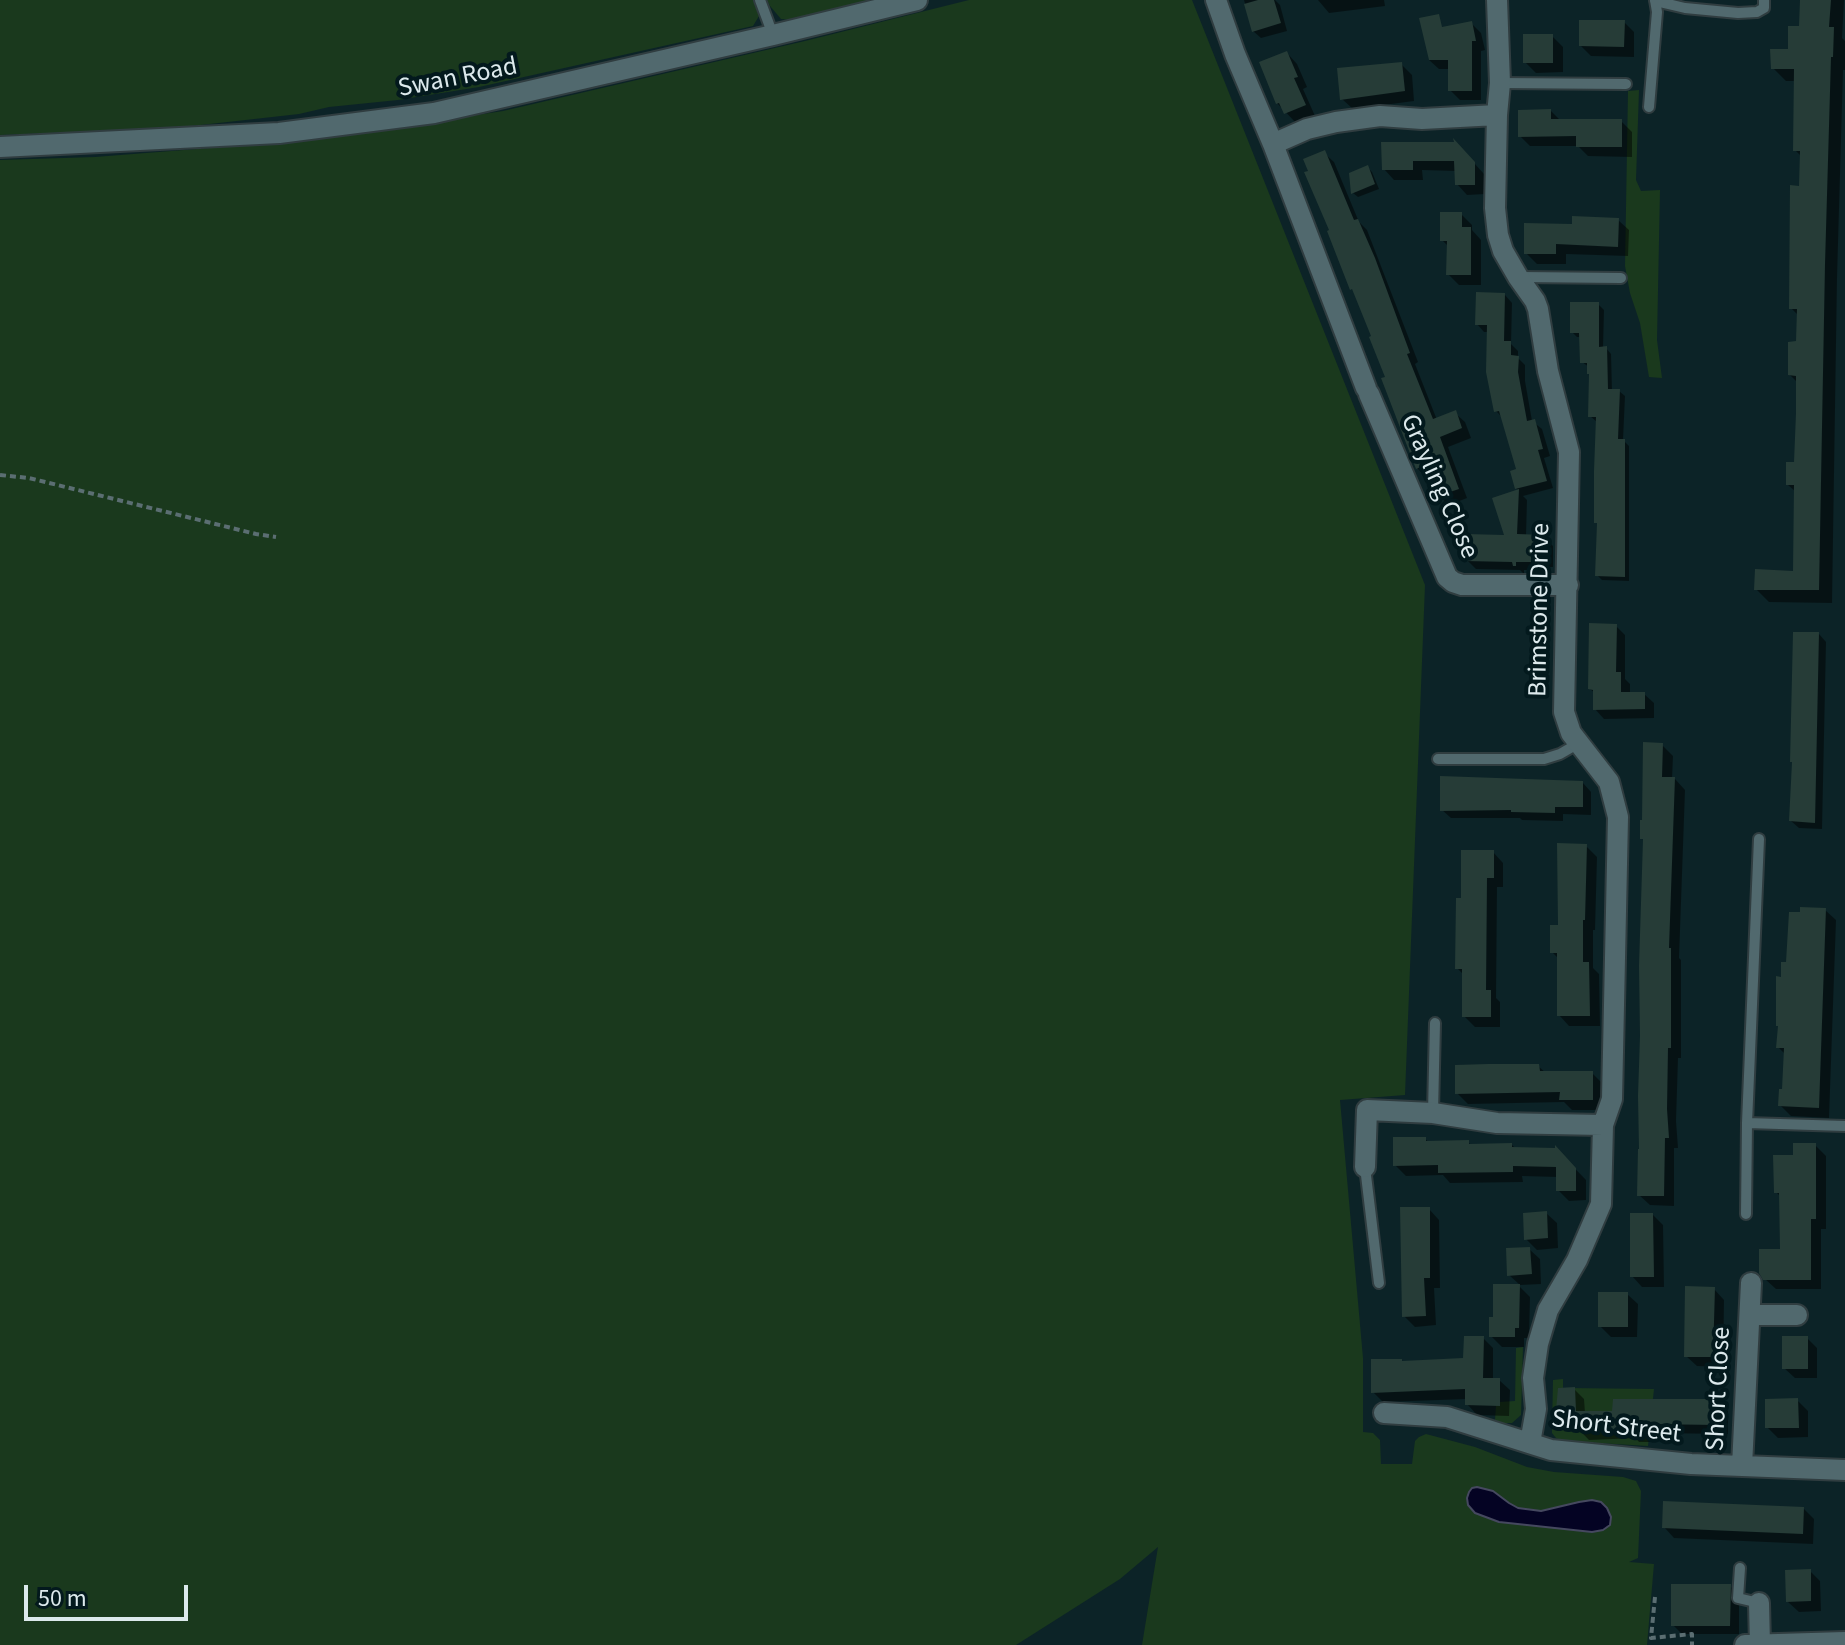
<!DOCTYPE html>
<html>
<head>
<meta charset="utf-8">
<style>
  body { margin:0 }
  #map { position:relative; width:1845px; height:1645px; overflow:hidden; background:#0c2327; font-family:"Source Sans 3",sans-serif }
  canvas { display:block }
  .scale { position:absolute; left:24px; top:1585px; width:164px; height:36px; box-sizing:border-box; border:4px solid #dce9ec; border-top:0; padding-left:10px; font-size:24px; line-height:28px; white-space:nowrap; color:#dce9ec; -webkit-text-stroke:6px #03191d; paint-order:stroke }
</style>
</head>
<body>
<div id="map">
<canvas width="1845" height="1645"></canvas>
<div class="scale">50 m</div>
</div>
<script>
const g = document.querySelector('canvas').getContext('2d');
g.lineJoin = 'round';
function fillPath(path, color) { g.fillStyle = color; g.fill(path, 'evenodd'); }
const toPath = rows => new Path2D(rows.map(r => 'M' + r).join(''));
function strokePath(path, color, width, dash) { g.strokeStyle = color; g.lineWidth = width; g.lineCap = dash ? 'butt' : 'round'; g.setLineDash(dash || []); g.stroke(path); }
function drawText(font, color, halo, rows, align = 'center') {
  g.font = font + ' "Source Sans 3",sans-serif'; g.lineWidth = 8; g.setLineDash([]); g.textBaseline = 'middle'; g.strokeStyle = halo; g.fillStyle = color; for (const [text, x, y, turn = 0] of rows) {
    g.save(); g.translate(x, y); g.rotate((+turn || 0) * Math.PI / 180); g.textAlign = isNaN(turn) ? turn : align; if (halo) g.strokeText(text, 0, 0); g.fillText(text, 0, 0); g.restore();
  }
}
const green = toPath([
  [0,0,753,0,759,16,753,26,479,87,398,100,329,107,299,114,174,128,0,135],
  [767,0,870,0,791,20,781,19,770,6],
  [969,0,1192,0,1425,585,1405,1095,1340,1100,1363,1358,1363,1432,1373,1433,1380,1440,1381,1464,1412,1464,1415,1441,1419,1437,1426,1434,1475,1447,1527,1467,1554,1472,1623,1477,1636,1481,1641,1491,1638,1558,1629,1562,1654,1564,1647,1645,1142,1645,1158,1547,1120,1579,1016,1645,0,1645,0,160,95,157,311,140,503,111,805,41],
  [1639,90,1636,180,1641,191,1660,190,1657,340,1662,378,1649,377,1640,323,1630,293,1625,266,1628,91],
  [1523,1347,1521,1415,1512,1423,1503,1423,1495,1420,1496,1405,1499,1402,1515,1401,1516,1348],
  [1563,1379,1563,1396,1565,1388,1654,1389,1648,1446,1564,1441,1556,1438,1552,1433,1552,1427,1553,1380]
]);
const water = toPath([
  [1477,1487,1493,1491,1509,1503,1518,1508,1541,1511,1579,1502,1592,1500,1601,1502,1607,1508,1611,1517,1610,1525,1603,1530,1592,1532,1499,1522,1475,1513,1468,1505,1467,1498,1469,1492,1472,1488,1477,1487]
]);
const shadow = toPath([
  [1244,0,1275,0,1280,5,1287,31,1261,38,1253,31],
  [1318,0,1384,0,1385,6,1329,13],
  [1802,0,1844,0,1842,38,1845,41,1845,70,1843,70,1837,278,1832,603,1769,602,1756,589,1795,573,1796,492,1788,485,1796,464,1798,383,1790,375,1798,343,1798,315,1791,308,1802,157,1795,150,1796,81,1786,81,1773,68,1790,51,1801,28],
  [1624,22,1634,32,1634,57,1591,56,1581,46],
  [1471,23,1481,33,1485,50,1481,51,1481,100,1460,100,1450,90,1450,69,1439,69,1429,60],
  [1552,36,1563,47,1563,72,1536,73,1525,62],
  [1287,53,1297,64,1307,87,1303,89,1315,116,1296,123,1277,103],
  [1401,64,1412,75,1414,101,1353,109,1342,99],
  [1551,111,1561,121,1621,121,1632,132,1632,157,1588,156,1578,146,1530,146,1520,136],
  [1456,143,1484,174,1485,194,1467,195,1457,184,1456,171,1422,170,1423,180,1394,180,1384,169],
  [1324,153,1334,162,1359,222,1367,230,1418,362,1415,364,1437,420,1455,413,1465,422,1471,438,1448,447,1467,498,1449,505,1431,488,1427,478,1417,468,1388,378,1356,293,1352,289],
  [1367,167,1372,172,1379,189,1358,197,1353,193],
  [1461,214,1472,225,1472,230,1481,240,1481,285,1459,285,1448,274,1449,247,1442,240],
  [1618,220,1629,230,1628,256,1566,254,1566,264,1537,264,1526,253,1574,226],
  [1505,295,1512,303,1511,344,1518,351,1518,358,1525,365,1525,381,1532,421,1542,429,1550,456,1544,458,1553,488,1523,496,1527,500,1526,536,1544,537,1553,546,1553,567,1540,567,1540,570,1524,570,1524,574,1520,570,1476,569,1467,560,1506,537,1495,499,1519,491,1516,488,1519,471,1504,419,1496,411,1489,332,1484,332,1477,324],
  [1598,304,1604,310,1603,348,1606,348,1611,354,1612,391,1619,391,1625,396,1623,440,1629,446,1629,581,1602,580,1597,575,1597,422,1590,416,1589,367,1582,362,1581,337,1577,337,1572,332],
  [1616,626,1625,635,1625,679,1630,684,1630,694,1644,694,1654,703,1654,718,1604,719,1595,709,1595,693,1590,689],
  [1819,634,1826,642,1822,829,1799,828,1791,821],
  [1662,745,1673,756,1672,779,1675,779,1685,790,1679,958,1681,960,1681,1058,1678,1058,1676,1121,1678,1148,1674,1148,1674,1206,1650,1205,1639,1195],
  [1583,783,1591,792,1591,815,1563,814,1563,821,1522,820,1520,818,1451,818,1442,810],
  [1586,846,1597,857,1595,930,1593,930,1593,968,1599,974,1600,1026,1569,1026,1559,1015,1559,959,1552,952],
  [1493,852,1503,863,1503,887,1497,887,1496,998,1500,1002,1500,1027,1475,1027,1464,1016,1464,975,1457,968,1463,900],
  [1825,910,1836,920,1829,1118,1791,1116,1780,1105,1784,1091,1785,1054,1778,1047,1783,979,1788,965],
  [1538,1066,1546,1073,1592,1073,1603,1084,1602,1110,1572,1110,1564,1102,1468,1104,1457,1093],
  [1425,1139,1430,1143,1468,1142,1472,1146,1512,1145,1516,1149,1557,1150,1586,1180,1586,1200,1569,1201,1558,1190,1558,1177,1522,1176,1523,1182,1450,1183,1443,1175,1406,1176,1395,1165],
  [1815,1145,1826,1156,1826,1229,1821,1229,1821,1289,1776,1289,1765,1279,1782,1251,1781,1197,1776,1192,1794,1157],
  [1429,1209,1439,1220,1440,1288,1434,1288,1436,1325,1415,1327,1404,1316],
  [1546,1213,1557,1223,1558,1248,1537,1250,1526,1239],
  [1653,1215,1663,1225,1664,1287,1642,1287,1632,1276],
  [1529,1249,1540,1259,1541,1284,1520,1285,1509,1275],
  [1519,1286,1530,1297,1529,1338,1524,1338,1524,1347,1502,1347,1491,1336,1495,1319],
  [1714,1289,1724,1300,1723,1367,1697,1366,1686,1356],
  [1627,1294,1638,1304,1637,1337,1611,1337,1600,1326],
  [1483,1338,1493,1348,1493,1380,1499,1380,1510,1390,1509,1416,1477,1415,1467,1404,1467,1399,1383,1402,1373,1392,1403,1363,1465,1360],
  [1807,1338,1817,1348,1817,1378,1795,1378,1784,1368],
  [1574,1389,1584,1399,1585,1413,1614,1413,1718,1401,1728,1411,1728,1434,1655,1433,1655,1442,1639,1442,1636,1438,1589,1440,1559,1409],
  [1797,1400,1808,1411,1808,1437,1778,1438,1767,1427],
  [1804,1509,1814,1519,1813,1544,1674,1538,1664,1527],
  [1810,1571,1820,1581,1821,1611,1799,1612,1788,1602],
  [1730,1586,1739,1595,1739,1634,1682,1634,1673,1625]
]);
const building = toPath([
  [1258,0,1274,0,1281,23,1252,32,1244,4],
  [1800,0,1831,0,1829,27,1834,27,1833,57,1831,57,1825,264,1819,590,1754,590,1755,569,1793,571,1794,485,1786,485,1786,462,1794,462,1796,413,1796,376,1788,375,1788,342,1796,341,1797,309,1789,309,1790,185,1799,186,1800,151,1793,151,1794,69,1771,69,1770,49,1788,49,1788,26,1799,26],
  [1439,14,1442,27,1472,21,1476,41,1472,41,1472,91,1448,91,1448,60,1429,60,1419,18],
  [1579,20,1625,20,1624,47,1579,46],
  [1523,34,1553,34,1553,63,1523,63],
  [1287,51,1298,77,1294,78,1306,105,1284,114,1279,103,1276,104,1259,62],
  [1402,62,1405,91,1340,100,1337,68],
  [1551,109,1551,119,1622,119,1622,147,1576,147,1576,136,1518,137,1518,110],
  [1453,138,1475,162,1475,185,1455,185,1454,161,1413,161,1413,170,1382,170,1381,142,1454,142],
  [1325,150,1354,220,1358,219,1375,258,1410,353,1407,354,1433,419,1456,410,1462,428,1440,437,1459,489,1438,496,1435,487,1430,489,1421,467,1416,469,1381,378,1385,377,1369,337,1371,336,1352,289,1350,290,1327,231,1329,230,1304,172,1308,171,1303,159],
  [1368,165,1375,184,1351,194,1349,173],
  [1440,212,1462,212,1462,227,1471,227,1471,275,1446,275,1447,241,1440,241],
  [1572,216,1619,218,1618,247,1556,244,1556,254,1524,254,1524,223,1572,224],
  [1476,292,1505,293,1504,341,1511,341,1511,355,1519,356,1518,372,1527,421,1535,419,1543,449,1538,450,1547,481,1515,489,1510,471,1516,469,1499,411,1494,412,1486,372,1487,325,1475,325],
  [1570,302,1599,302,1599,347,1607,346,1608,389,1620,389,1618,439,1625,439,1625,577,1595,576,1597,523,1594,523,1594,471,1596,417,1588,417,1589,374,1587,374,1587,363,1580,363,1579,333,1570,333],
  [1519,489,1517,534,1545,535,1544,559,1531,559,1531,562,1516,562,1516,566,1513,566,1512,562,1465,561,1466,534,1504,535,1492,498],
  [1589,623,1617,624,1616,672,1621,672,1621,692,1645,692,1645,709,1593,710,1593,690,1588,689],
  [1793,632,1819,632,1815,823,1789,821,1792,762,1790,762],
  [1643,742,1663,743,1662,777,1675,777,1669,948,1671,948,1671,1048,1668,1048,1667,1109,1669,1138,1665,1138,1664,1196,1637,1196,1638,1149,1639,1149,1638,1096,1640,1036,1639,966,1643,839,1640,839,1640,820,1642,820],
  [1440,776,1583,781,1583,807,1555,807,1555,813,1511,812,1511,810,1440,811],
  [1557,843,1587,844,1585,920,1583,920,1583,962,1589,962,1590,1016,1557,1016,1557,953,1550,953,1550,925,1558,925],
  [1461,850,1494,850,1494,878,1487,878,1486,990,1491,990,1491,1017,1462,1017,1462,969,1455,969,1456,898,1461,898],
  [1800,907,1826,908,1819,1108,1778,1106,1779,1089,1782,1089,1784,1048,1776,1048,1778,1026,1776,1026,1776,976,1781,977,1781,962,1786,962,1789,912,1800,912],
  [1488,1064,1539,1064,1540,1071,1593,1071,1593,1100,1559,1100,1560,1092,1455,1094,1455,1065],
  [1393,1137,1426,1137,1426,1141,1469,1140,1469,1144,1512,1143,1512,1147,1555,1148,1555,1145,1576,1168,1576,1191,1556,1191,1556,1167,1513,1166,1513,1172,1438,1173,1438,1165,1393,1166],
  [1793,1143,1816,1143,1816,1219,1811,1219,1811,1280,1763,1280,1759,1273,1759,1249,1780,1249,1779,1193,1774,1193,1773,1155,1793,1155],
  [1400,1207,1430,1207,1430,1278,1424,1278,1426,1316,1402,1317],
  [1547,1211,1548,1238,1524,1240,1523,1213],
  [1630,1213,1653,1213,1654,1277,1630,1277],
  [1530,1247,1532,1274,1507,1276,1506,1248],
  [1493,1284,1520,1284,1519,1328,1515,1328,1515,1337,1489,1337,1489,1317,1493,1317],
  [1685,1286,1715,1287,1713,1357,1684,1357],
  [1598,1292,1628,1292,1628,1327,1598,1327],
  [1464,1336,1484,1336,1483,1378,1500,1378,1500,1406,1465,1405,1465,1389,1371,1393,1371,1359,1402,1359,1402,1361,1463,1358],
  [1782,1336,1808,1336,1808,1369,1782,1369],
  [1575,1387,1576,1411,1612,1411,1613,1399,1719,1399,1718,1425,1646,1424,1646,1432,1627,1432,1627,1429,1577,1431,1556,1410,1558,1388],
  [1798,1398,1799,1428,1765,1428,1765,1399],
  [1663,1501,1804,1507,1803,1534,1662,1528],
  [1811,1569,1811,1601,1786,1602,1785,1570],
  [1671,1584,1731,1584,1730,1626,1671,1626]
]);
const path = toPath([
  [0,475,29,478,256,534,276,537],
  [1655,1597,1651,1638,1692,1634,1692,1645]
]);
const service = toPath([
  [760,0,773,35],
  [1655,1,1685,8,1738,13,1757,12,1764,8,1764,0],
  [1500,83,1626,84],
  [1649,107,1657,12,1655,0],
  [1520,277,1621,278],
  [1438,759,1544,759,1560,754,1579,743],
  [1433,1113,1435,1023],
  [1747,1123,1845,1126],
  [1365,1167,1379,1283],
  [1746,1214,1747,1123,1759,839],
  [1740,1568,1738,1598,1759,1603]
]);
const minor = toPath([
  [1216,0,1235,54,1273,144,1366,388],
  [1497,0,1500,83,1497,115,1495,208,1498,235,1503,251,1518,277,1535,301,1538,309,1548,371,1569,452,1564,712,1571,733,1609,782,1618,817,1612,1099,1603,1125,1601,1204,1577,1260,1548,1310,1538,1344,1533,1378,1536,1409,1530,1443],
  [1273,144,1307,129,1336,122,1380,116,1422,119,1497,115],
  [0,147,279,133,434,113,773,35,917,0],
  [1369,394,1447,577,1453,582,1462,585,1568,585],
  [1365,1167,1367,1110,1433,1113,1497,1123,1603,1125],
  [1750,1315,1797,1315],
  [1384,1413,1447,1417,1551,1450,1691,1464,1845,1470],
  [1742,1466,1751,1283],
  [1759,1603,1760,1645],
  [1745,1645,1845,1642]
]);
const streetNames = [
  ["Swan Road",458,79,-11],
  ["Grayling Close",1438,487,66],
  ["Brimstone Drive",1541,610,-89],
  ["Short Close",1720,1389,-87],
  ["Short Street",1616,1428,7]
];
fillPath(green, '#1a391d');
fillPath(water, '#040323');
strokePath(water, '#45485f', 2);
fillPath(shadow, '#0007');
fillPath(building, '#263c37');
strokePath(service, '#303d40', 14);
strokePath(minor, '#303d40', 24);
strokePath(path, '#5b6e72', 4, [6, 4]);
strokePath(service, '#51696e', 10);
strokePath(minor, '#51696e', 20);
drawText('26px', '#dce9ec', '#03191d', streetNames);
</script>
</body>
</html>
